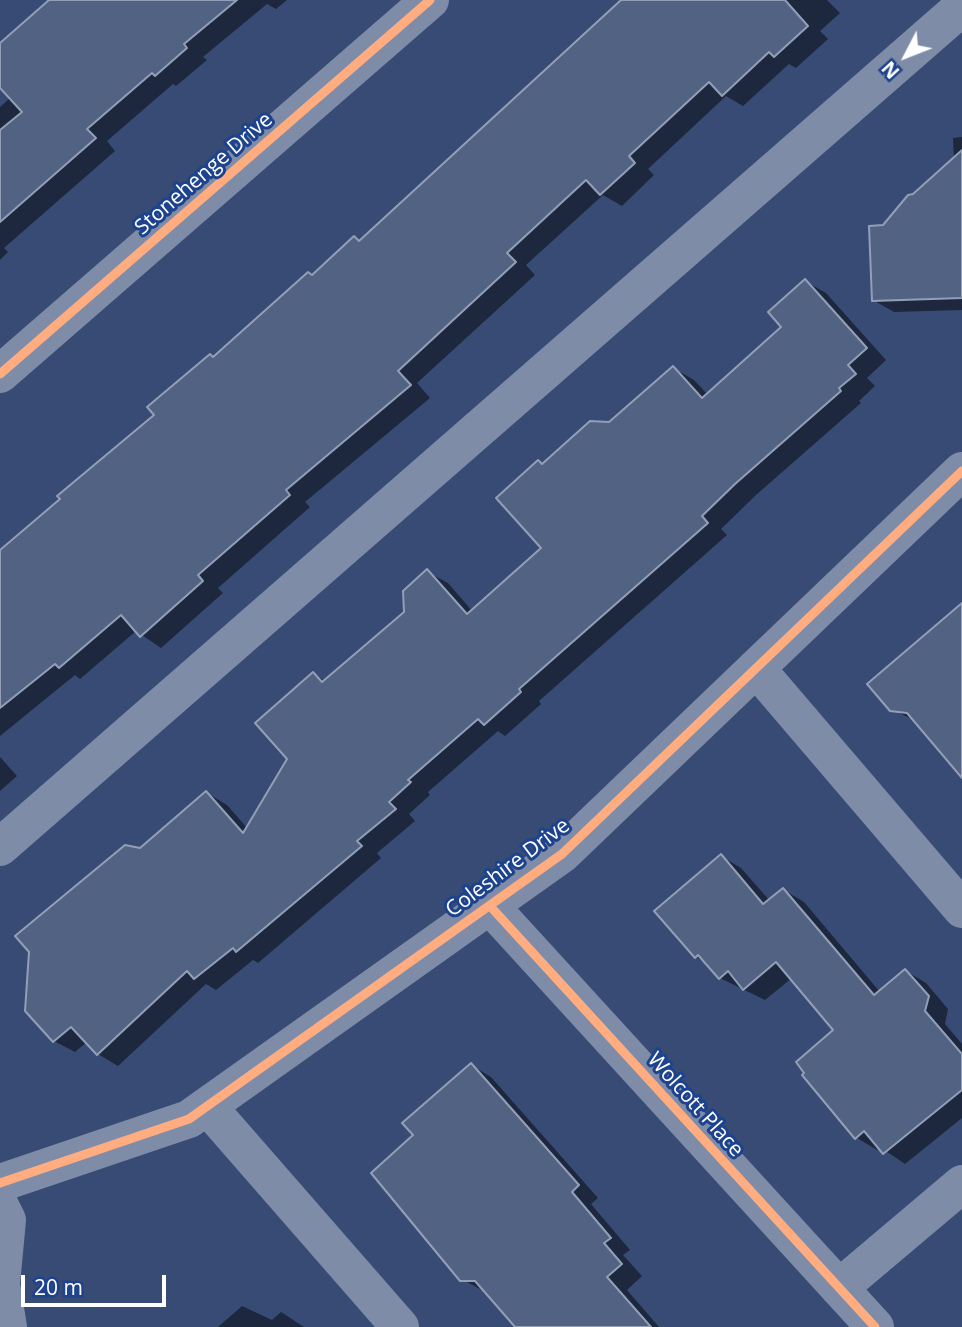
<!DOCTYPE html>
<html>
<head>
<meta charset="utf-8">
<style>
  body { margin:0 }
  #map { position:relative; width:962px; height:1327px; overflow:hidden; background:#374b74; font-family:"Open Sans",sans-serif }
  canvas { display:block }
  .north { position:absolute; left:871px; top:21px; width:70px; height:70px; -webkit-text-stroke:5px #1d438e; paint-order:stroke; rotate:228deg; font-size:19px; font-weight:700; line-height:28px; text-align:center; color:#fff }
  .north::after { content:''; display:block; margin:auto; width:24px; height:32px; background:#fff; clip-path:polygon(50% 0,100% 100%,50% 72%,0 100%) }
  .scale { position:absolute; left:21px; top:1275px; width:145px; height:32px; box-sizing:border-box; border:4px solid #fff; border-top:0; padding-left:9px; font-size:21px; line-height:24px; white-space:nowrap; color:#fff; -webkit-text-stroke:5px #1d438e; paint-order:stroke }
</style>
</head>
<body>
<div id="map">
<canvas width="962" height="1327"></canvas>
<div class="north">N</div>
<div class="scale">20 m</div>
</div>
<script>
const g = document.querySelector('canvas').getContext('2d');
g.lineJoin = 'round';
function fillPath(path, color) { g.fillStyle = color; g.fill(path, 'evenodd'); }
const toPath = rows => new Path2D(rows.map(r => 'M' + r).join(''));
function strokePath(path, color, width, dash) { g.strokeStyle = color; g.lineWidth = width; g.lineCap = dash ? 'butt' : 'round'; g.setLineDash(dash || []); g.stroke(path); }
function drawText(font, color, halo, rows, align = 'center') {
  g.font = font + ' "Open Sans",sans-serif'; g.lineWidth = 6; g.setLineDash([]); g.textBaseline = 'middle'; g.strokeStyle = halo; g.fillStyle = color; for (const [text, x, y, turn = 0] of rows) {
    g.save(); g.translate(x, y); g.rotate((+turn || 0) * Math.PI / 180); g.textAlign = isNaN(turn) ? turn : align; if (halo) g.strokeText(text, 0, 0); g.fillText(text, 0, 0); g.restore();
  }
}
const shadow = toPath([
  [53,0,287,0,276,9,267,4,203,57,207,60,176,86,173,84,107,141,115,151,4,248,8,252,0,260,0,107,11,97,0,85,0,46],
  [635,0,827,0,840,13,820,31,828,39,796,68,789,64,743,106,726,96,648,169,654,175,622,206,603,195,526,265,535,275,417,383,430,398,305,502,310,507,218,588,223,593,161,648,136,631,80,679,75,675,0,736,0,552,156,415,215,358,313,276,361,242],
  [962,137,962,310,894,312,873,300,884,227,954,160,953,138],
  [805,281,826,293,886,360,867,378,875,386,859,401,861,403,756,495,721,529,727,535,539,701,541,704,505,736,498,731,428,792,430,795,409,814,415,821,377,853,381,858,258,963,253,960,216,990,206,984,118,1066,98,1054,87,1042,75,1052,54,1041,141,850,207,793,227,805,248,829,289,759,313,674,325,681,406,612,427,572,448,583,473,612,543,548,543,465,610,424,673,368,694,380,708,395,784,327],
  [962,605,962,775,918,722,891,709],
  [0,757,17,776,0,791],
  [721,856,741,868,770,901,784,890,804,902,880,992,906,971,926,983,948,1009,945,1024,962,1044,962,1118,905,1164,880,1147,877,1150,857,1138,804,1075,835,1030,792,978,765,1000,720,978,708,964,696,957],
  [471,1065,491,1077,598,1198,591,1204,630,1250,623,1255,642,1276,627,1290,659,1327,516,1327,486,1292,461,1279,416,1135],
  [242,1306,272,1320,281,1312,304,1327,218,1327]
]);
const building = toPath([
  [49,0,237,0,184,44,187,48,155,76,152,73,87,129,96,138,0,222,0,130,22,112,0,88,0,43,49,0],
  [621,0,785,0,808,26,774,57,769,52,722,96,709,82,629,156,635,163,600,195,586,180,507,253,516,262,398,371,411,385,286,490,290,495,198,575,203,581,140,637,121,615,59,668,55,664,0,708,0,550,60,499,57,496,154,415,147,407,210,354,213,357,308,272,312,275,354,236,359,241,621,0],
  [962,150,962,298,872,301,869,226,883,225,908,195,913,194,962,150],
  [805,279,867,348,848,365,856,374,839,388,841,391,735,484,702,516,708,523,519,689,521,692,484,725,478,719,408,780,411,782,389,802,396,809,357,841,362,846,236,952,233,948,194,979,187,971,97,1055,71,1027,53,1042,25,1011,29,952,15,936,125,845,140,848,206,791,243,833,287,759,255,723,313,672,322,682,404,612,403,591,427,569,467,614,541,548,496,498,538,460,542,464,590,421,609,422,673,366,702,398,781,327,768,312,805,279],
  [962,603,962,778,907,713,890,711,867,684,962,603],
  [721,854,763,904,783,888,874,995,905,969,929,996,925,1011,962,1054,962,1090,883,1154,864,1131,855,1139,802,1075,804,1073,796,1062,833,1030,776,962,743,990,728,971,719,979,698,955,695,958,654,911,721,854],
  [471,1063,579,1185,572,1192,611,1238,604,1243,622,1264,607,1277,651,1327,515,1327,475,1281,460,1281,371,1173,413,1135,402,1123,471,1063]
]);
const minor = toPath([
  [0,374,430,0],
  [756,668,962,909],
  [0,847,962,7],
  [490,906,875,1327],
  [208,1107,400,1327],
  [0,1183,189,1119,562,854,962,471],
  [0,1206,7,1220,1,1284,8,1327],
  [839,1288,962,1184]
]);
const cycleway = toPath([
  [0,374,430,0],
  [490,906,875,1327],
  [0,1183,189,1119,562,854,962,471]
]);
const streetNames = [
  ["Stonehenge Drive",204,174,-41],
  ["Coleshire Drive",508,868,-37],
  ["Wolcott Place",695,1105,48]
];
fillPath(shadow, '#0007');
fillPath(building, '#516283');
strokePath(building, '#939fb7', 2);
strokePath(minor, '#7e8ca8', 38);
strokePath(cycleway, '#ffac80', 9);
drawText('21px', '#fff', '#1d438e', streetNames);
</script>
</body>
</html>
